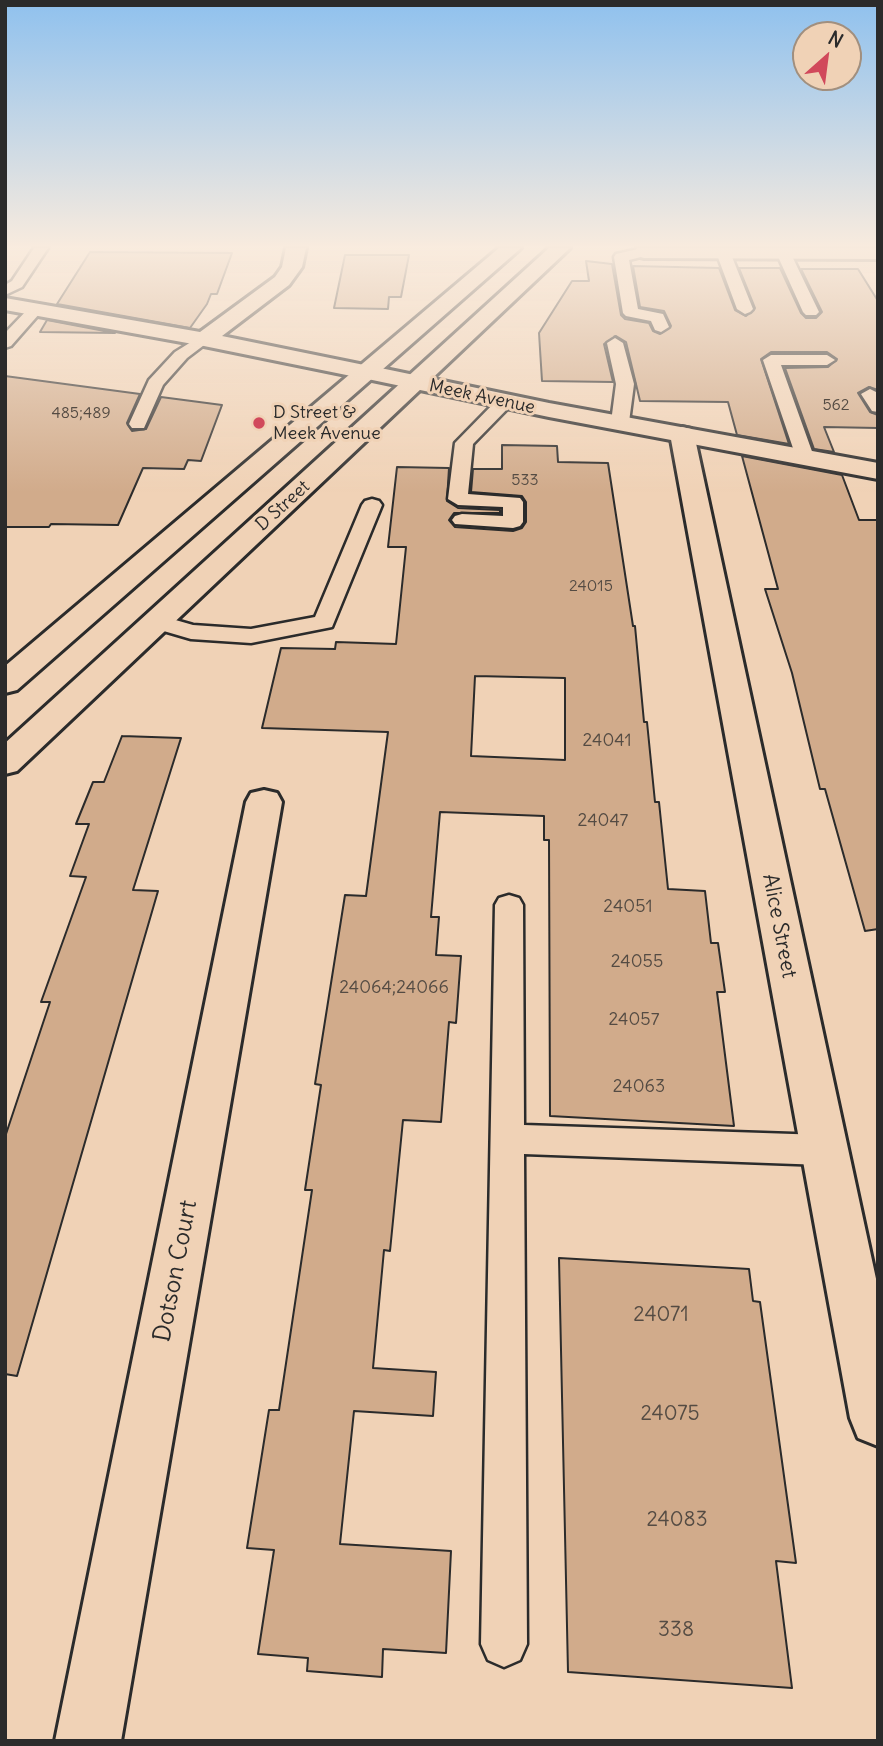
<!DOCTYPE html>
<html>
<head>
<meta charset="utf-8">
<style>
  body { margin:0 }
  #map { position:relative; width:883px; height:1746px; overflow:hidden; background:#f0d2b6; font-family:Delius,sans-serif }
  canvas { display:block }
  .frame { position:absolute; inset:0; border:7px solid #2b2b2b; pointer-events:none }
  .north { position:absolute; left:792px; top:21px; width:70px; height:70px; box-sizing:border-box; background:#f0d2b6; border:2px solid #a18f7e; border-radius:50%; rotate:28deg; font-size:19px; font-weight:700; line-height:28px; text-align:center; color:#2b2b2b }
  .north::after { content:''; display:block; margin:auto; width:24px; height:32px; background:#d1495b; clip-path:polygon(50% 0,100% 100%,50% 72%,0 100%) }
</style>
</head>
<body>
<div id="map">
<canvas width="883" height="1746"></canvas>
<div class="frame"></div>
<div class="north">N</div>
</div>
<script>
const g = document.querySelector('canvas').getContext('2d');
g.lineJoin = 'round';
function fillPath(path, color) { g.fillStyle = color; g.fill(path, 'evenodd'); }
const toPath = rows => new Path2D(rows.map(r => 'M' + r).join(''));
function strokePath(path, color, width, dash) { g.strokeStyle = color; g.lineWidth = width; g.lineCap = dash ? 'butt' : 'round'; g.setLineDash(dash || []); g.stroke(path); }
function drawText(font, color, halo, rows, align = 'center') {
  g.font = font + ' Delius,sans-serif'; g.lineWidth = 6; g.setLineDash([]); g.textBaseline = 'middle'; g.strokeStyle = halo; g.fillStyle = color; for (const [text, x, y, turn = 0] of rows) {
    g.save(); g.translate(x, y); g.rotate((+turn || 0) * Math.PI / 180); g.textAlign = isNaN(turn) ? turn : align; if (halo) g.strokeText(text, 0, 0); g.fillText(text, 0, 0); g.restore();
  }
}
const building = toPath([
  [90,252,232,253,217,294,211,294,207,304,190,328,57,304,90,252],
  [345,255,409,255,401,297,389,297,388,309,334,308,345,255],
  [586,261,612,264,621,315,625,319,649,323,653,331,660,334,671,326,664,311,640,307,633,266,719,268,735,310,746,316,755,308,739,268,780,268,801,313,806,318,816,318,822,312,801,269,858,269,878,301,878,390,869,387,858,393,870,412,878,415,878,428,824,427,834,452,814,449,785,368,828,367,837,359,827,352,771,352,761,359,789,444,737,435,728,402,640,401,626,342,616,336,604,344,613,382,542,381,539,333,572,281,589,281,586,261],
  [47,320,115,333,40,332,47,320],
  [5,376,140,394,127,423,132,431,146,429,161,397,222,405,201,461,188,460,184,469,143,468,118,525,51,524,49,527,5,527,5,376],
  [502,445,557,446,558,462,608,463,633,626,635,626,644,722,647,722,655,802,659,802,668,889,705,891,711,943,718,943,725,992,717,992,734,1126,550,1116,549,840,544,840,544,816,440,812,431,917,439,917,436,955,461,956,456,1023,449,1022,441,1122,403,1120,390,1251,384,1250,373,1368,436,1372,433,1416,354,1411,340,1544,451,1551,446,1653,383,1649,382,1677,307,1671,308,1658,258,1654,274,1550,247,1548,269,1410,279,1410,312,1190,305,1190,321,1085,315,1084,345,895,366,896,388,732,262,728,281,648,335,649,336,642,396,644,406,547,388,547,397,467,449,468,447,501,458,508,500,510,500,513,454,513,449,520,455,527,513,531,522,528,526,522,526,502,522,496,471,492,473,469,502,469,502,445],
  [475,676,565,678,565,760,471,756,475,676],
  [742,456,842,475,859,520,878,520,878,929,865,931,825,789,820,789,792,673,765,589,778,589,742,456],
  [122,736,181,738,133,890,158,891,17,1376,5,1374,5,1137,50,1002,41,1002,86,877,70,876,89,824,76,824,93,782,104,782,122,736],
  [559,1258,749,1269,753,1301,760,1302,796,1563,776,1561,792,1688,568,1672,559,1258]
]);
const service = toPath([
  [34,248,48,248,22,287,5,295,5,285,12,281,34,248],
  [643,248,649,249,649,255,629,260,638,309,663,314,669,327,661,332,655,330,651,321,626,316,623,313,614,257,616,254,643,248],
  [724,248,730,252,753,309,750,312,745,314,737,309,716,252,724,248],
  [784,248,790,252,819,312,816,315,806,315,803,312,776,252,784,248],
  [35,305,40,307,43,310,40,313,11,346,5,348,5,333,30,307,35,305],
  [204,334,212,339,187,358,163,385,144,428,132,428,129,424,149,380,175,352,204,334],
  [615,338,623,343,634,384,629,422,620,427,611,422,616,384,607,343,615,338],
  [771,355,827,355,835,360,827,365,781,365,814,457,812,461,798,461,796,457,763,360,771,355],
  [870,389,878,393,878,412,872,411,861,394,870,389],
  [505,397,514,402,473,444,468,494,520,498,523,502,523,522,520,526,513,528,455,524,452,520,455,516,462,514,503,516,503,507,458,505,448,499,455,443,499,398,505,397],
  [372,499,379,501,382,505,332,627,251,643,191,639,150,627,147,622,150,617,158,615,193,625,251,629,315,617,362,505,365,501,372,499],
  [509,895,519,898,523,905,524,1125,823,1135,835,1140,840,1150,835,1160,823,1165,524,1154,527,1644,520,1660,504,1667,488,1660,481,1644,495,905,499,898,509,895]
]);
const minor = toPath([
  [286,248,306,248,302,267,289,285,222,336,374,367,378,372,374,377,366,379,204,346,5,310,5,298,200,332,275,277,282,267,286,248],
  [637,248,878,248,878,259,644,258,637,256,634,252,637,248],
  [682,427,691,429,694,434,878,1288,878,1446,858,1438,850,1418,670,434,673,429,682,427],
  [264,790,277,793,282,802,121,1741,55,1741,246,802,251,793,264,790]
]);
const tertiary = toPath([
  [366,365,549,403,878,463,878,479,549,417,358,377,354,372,358,367,366,365]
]);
const secondary = toPath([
  [499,248,521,248,17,690,5,693,5,666,499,248],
  [549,248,570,248,17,771,5,774,5,743,549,248]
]);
const markers = [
  [259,423,7,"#d1495b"]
];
const farNumbernames = [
  ["562",836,405],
  ["485;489",81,413],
  ["533",525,480],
  ["24015",591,586]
];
const farStreetnames = [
  ["Meek Avenue",482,397,12],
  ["D Street",283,506,-42]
];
const farPoinames = [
  ["D Street &",273,413],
  ["Meek Avenue",273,434]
];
const numberNames = [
  ["24041",607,741],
  ["24047",603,821],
  ["24051",628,907],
  ["24055",637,962],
  ["24064;24066",394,988],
  ["24057",634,1020],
  ["24063",639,1087]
];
const streetNames = [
  ["Alice Street",779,926,79]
];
const nearNumbernames = [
  ["24071",661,1315],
  ["24075",670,1414],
  ["24083",677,1520],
  ["338",676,1630]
];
const nearStreetnames = [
  ["Dotson Court",176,1271,-79]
];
fillPath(building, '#d1ab8b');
strokePath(building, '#2b2b2b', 2);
strokePath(service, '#2b2b2b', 5);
strokePath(minor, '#2b2b2b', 6);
strokePath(tertiary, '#2b2b2b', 6);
strokePath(secondary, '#2b2b2b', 6);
fillPath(service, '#f0d2b6');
fillPath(minor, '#f0d2b6');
fillPath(tertiary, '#f0d2b6');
fillPath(secondary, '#f0d2b6');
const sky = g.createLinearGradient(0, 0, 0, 492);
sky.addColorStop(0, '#8fc1ee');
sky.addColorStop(0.5, '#f8ebde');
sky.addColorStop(1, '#f8ebde00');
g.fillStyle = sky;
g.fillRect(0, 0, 883, 492);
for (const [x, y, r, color] of markers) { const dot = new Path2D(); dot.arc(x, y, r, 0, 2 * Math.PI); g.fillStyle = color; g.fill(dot); strokePath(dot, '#f0d2b6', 2.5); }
drawText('16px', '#544b43', null, farNumbernames);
drawText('18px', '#2b2b2b', '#f0d2b6', farStreetnames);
drawText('18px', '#2b2b2b', '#f0d2b6', farPoinames, 'left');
drawText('18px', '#544b43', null, numberNames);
drawText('21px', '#2b2b2b', '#f0d2b6', streetNames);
drawText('21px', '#544b43', null, nearNumbernames);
drawText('24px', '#2b2b2b', '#f0d2b6', nearStreetnames);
</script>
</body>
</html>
